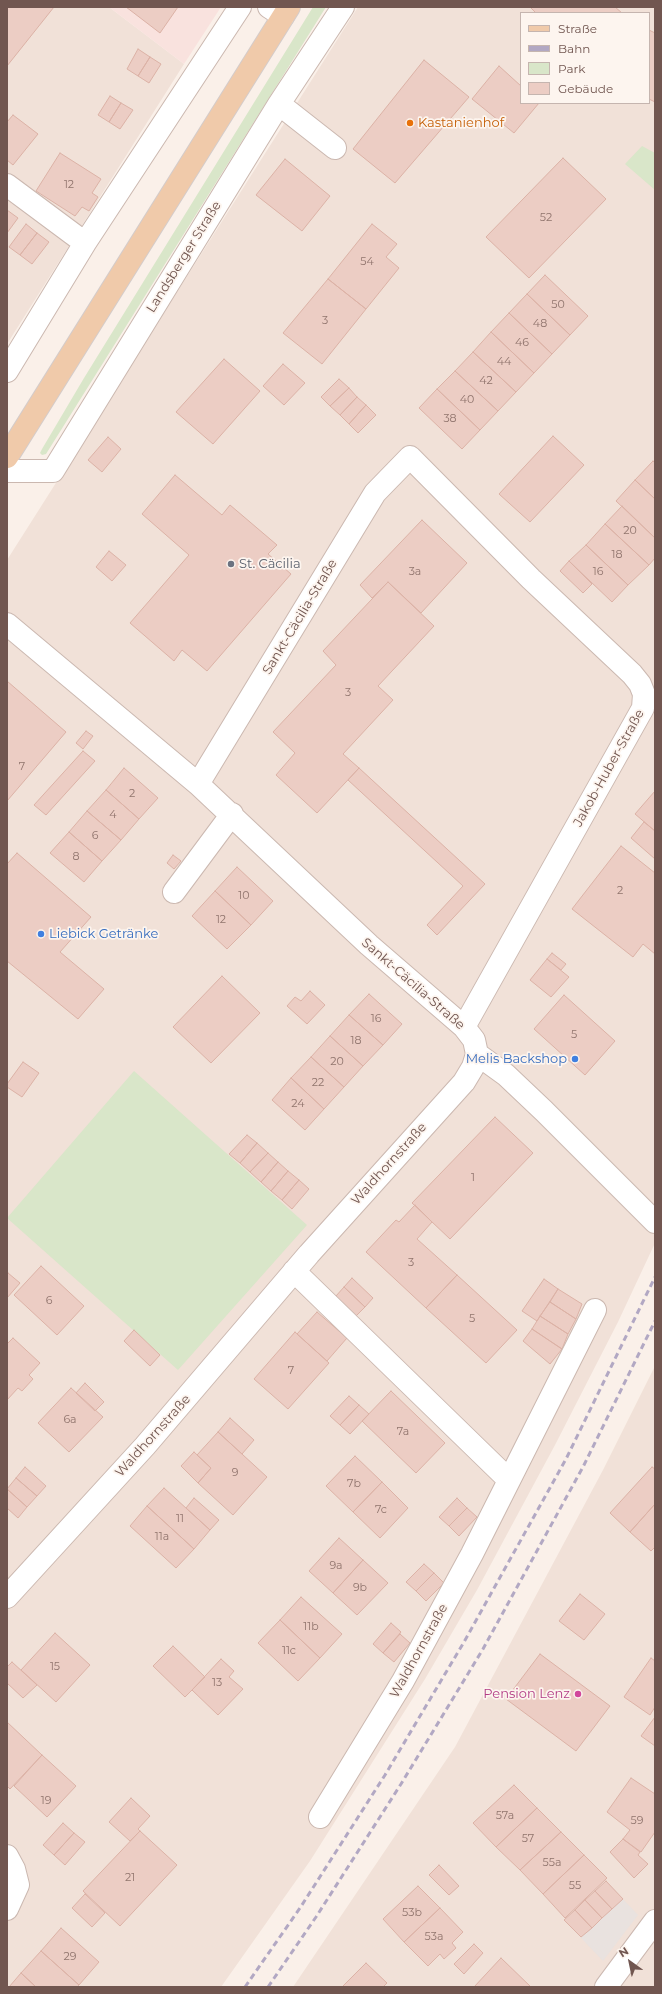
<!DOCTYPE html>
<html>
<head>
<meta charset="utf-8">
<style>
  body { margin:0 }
  #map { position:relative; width:662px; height:1994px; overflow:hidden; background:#faf0e9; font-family:Montserrat,sans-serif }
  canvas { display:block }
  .frame { position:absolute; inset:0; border:8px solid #715650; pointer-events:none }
  .legend { position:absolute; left:520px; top:12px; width:130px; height:92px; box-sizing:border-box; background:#fdf5ef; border:1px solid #c5b5af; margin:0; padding:5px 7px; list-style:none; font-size:12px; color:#715650 }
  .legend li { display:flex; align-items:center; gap:8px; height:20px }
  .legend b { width:20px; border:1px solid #c5b5af }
  .north { position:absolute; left:610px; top:1942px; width:40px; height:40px; -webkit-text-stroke:3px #fdf5ef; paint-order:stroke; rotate:327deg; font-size:11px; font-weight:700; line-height:16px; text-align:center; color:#715650 }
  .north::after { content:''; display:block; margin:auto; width:14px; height:18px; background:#715650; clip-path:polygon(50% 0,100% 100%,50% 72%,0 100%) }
</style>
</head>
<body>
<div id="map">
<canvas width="662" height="1994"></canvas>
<div class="frame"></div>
<ul class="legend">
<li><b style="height:5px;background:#f0caaa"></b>Straße</li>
<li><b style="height:5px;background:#b2a8c3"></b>Bahn</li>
<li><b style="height:11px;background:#d9e6c9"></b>Park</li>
<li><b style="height:11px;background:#eccdc4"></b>Gebäude</li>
</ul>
<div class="north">N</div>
</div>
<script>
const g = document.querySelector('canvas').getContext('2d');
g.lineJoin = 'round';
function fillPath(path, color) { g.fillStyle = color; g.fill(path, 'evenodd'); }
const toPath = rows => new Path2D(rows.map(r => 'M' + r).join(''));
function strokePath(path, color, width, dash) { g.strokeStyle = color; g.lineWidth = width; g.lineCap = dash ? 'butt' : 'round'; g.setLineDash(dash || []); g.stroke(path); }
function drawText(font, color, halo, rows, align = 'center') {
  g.font = font + ' Montserrat,sans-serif'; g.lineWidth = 3.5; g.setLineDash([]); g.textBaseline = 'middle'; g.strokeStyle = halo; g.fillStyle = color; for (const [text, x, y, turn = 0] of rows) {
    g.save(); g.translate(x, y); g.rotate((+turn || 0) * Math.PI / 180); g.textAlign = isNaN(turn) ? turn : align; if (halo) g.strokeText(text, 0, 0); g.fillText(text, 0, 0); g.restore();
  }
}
const residential = toPath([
  [7,7,109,7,184,64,7,344],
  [358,7,655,7,655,1243,618,1322,555,1445,477,1590,425,1679,310,1861,221,1987,7,1987,7,560],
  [521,13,649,13,649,103,521,103],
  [655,1366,655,1987,293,1987,455,1747,603,1470]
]);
const commercial = toPath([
  [109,7,221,7,184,64]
]);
const industrial = toPath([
  [606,1881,638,1915,603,1961,564,1920]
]);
const green = toPath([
  [313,7,326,7,46,454,42,455,40,453,42,449,84,378],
  [642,146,655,153,655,190,625,164],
  [134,1071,307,1225,178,1370,7,1218]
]);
const building = toPath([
  [7,7,54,7,7,66,7,7],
  [126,7,178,7,160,33,126,7],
  [530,7,615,7,622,13,536,13,530,7],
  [649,30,655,33,655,102,649,99,649,30],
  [138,49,150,57,138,76,127,69,138,49],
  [150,57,161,64,149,83,138,76,150,57],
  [424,60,469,97,395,183,353,149,424,60],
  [499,66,521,86,521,103,539,103,514,133,472,99,499,66],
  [110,96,121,103,109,122,98,115,110,96],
  [121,103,133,110,120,129,109,122,121,103],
  [13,115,38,134,13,165,7,160,7,122,13,115],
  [60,153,101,179,92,193,98,197,89,211,82,207,75,216,36,191,60,153],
  [563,158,606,199,529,278,486,237,563,158],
  [285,159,330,196,302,231,256,195,285,159],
  [7,210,18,218,7,233,7,210],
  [26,224,37,233,20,255,9,247,26,224],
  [372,224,397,244,386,257,399,268,366,309,328,279,372,224],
  [37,233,49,242,32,264,20,255,37,233],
  [545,275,588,316,570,335,527,294,545,275],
  [328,279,366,309,322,364,283,333,328,279],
  [527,294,570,335,552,354,509,313,527,294],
  [509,313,552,354,534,373,491,332,509,313],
  [491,332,534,373,516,392,473,352,491,332],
  [473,352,516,392,498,411,455,371,473,352],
  [224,359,260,391,213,444,176,412,224,359],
  [283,364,305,383,284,405,263,386,283,364],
  [455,371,498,411,480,430,437,389,455,371],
  [339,379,349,388,330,406,321,397,339,379],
  [349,388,357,397,340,415,330,406,349,388],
  [437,389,480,430,462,449,419,408,437,389],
  [357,397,366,405,349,424,340,415,357,397],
  [366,405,376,415,358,433,349,424,366,405],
  [553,436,584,465,530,522,499,494,553,436],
  [108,437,121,449,102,472,88,460,108,437],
  [653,461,655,463,655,499,635,480,653,461],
  [175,475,222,515,230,505,277,545,268,554,291,574,207,671,182,650,174,661,130,623,189,555,142,514,175,475],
  [635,480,655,499,655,538,616,501,635,480],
  [622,506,655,538,655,558,649,565,605,524,622,506],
  [422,520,467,563,421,613,388,582,372,598,360,585,422,520],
  [605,524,649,565,628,585,586,545,605,524],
  [586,545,628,585,612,602,569,561,586,545],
  [109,551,126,565,112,581,96,567,109,551],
  [569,561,592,584,583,593,560,571,569,561],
  [388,582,434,626,378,686,393,700,343,754,359,768,317,813,276,775,295,753,273,732,336,665,323,651,388,582],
  [7,681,66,732,7,801,7,681],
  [86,731,93,736,83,749,76,743,86,731],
  [83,751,95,761,46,815,34,805,83,751],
  [124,768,158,798,139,819,106,790,124,768],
  [359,768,485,884,437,935,427,925,463,886,348,780,359,768],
  [106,790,139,819,121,840,87,811,106,790],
  [655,791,655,831,635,814,655,791],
  [87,811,121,840,102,861,69,832,87,811],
  [644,822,655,831,655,859,631,838,644,822],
  [69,832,102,861,84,882,50,853,69,832],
  [621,846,655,873,655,954,643,944,633,957,572,909,621,846],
  [17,853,91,917,60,952,104,989,78,1019,7,961,7,864,17,853],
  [173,855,181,861,174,869,167,863,173,855],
  [237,867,273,901,251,925,215,891,237,867],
  [215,891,251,925,227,949,192,916,215,891],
  [552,953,566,964,561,970,547,959,552,953],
  [547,959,569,977,551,997,530,980,547,959],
  [222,976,260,1013,211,1063,173,1027,222,976],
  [310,991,325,1005,307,1024,287,1006,295,997,301,1001,310,991],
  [369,994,402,1024,383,1045,349,1015,369,994],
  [564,995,615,1041,585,1075,534,1029,564,995],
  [349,1015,383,1045,363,1066,330,1036,349,1015],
  [330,1036,363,1066,344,1087,311,1057,330,1036],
  [311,1057,344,1087,324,1109,291,1078,311,1057],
  [23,1062,39,1073,22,1097,7,1087,7,1084,23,1062],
  [291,1078,324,1109,305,1130,272,1100,291,1078],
  [495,1117,533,1153,450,1239,412,1203,495,1117],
  [247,1135,257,1143,240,1163,229,1154,247,1135],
  [257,1143,268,1153,250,1172,240,1163,257,1143],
  [268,1153,278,1162,261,1182,250,1172,268,1153],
  [278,1162,288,1171,271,1191,261,1182,278,1162],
  [288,1171,299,1180,282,1200,271,1191,288,1171],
  [299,1180,309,1189,292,1209,282,1200,299,1180],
  [415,1205,432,1222,417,1239,457,1275,426,1308,366,1252,396,1220,399,1222,415,1205],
  [41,1266,84,1306,57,1335,14,1295,41,1266],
  [8,1273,20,1283,7,1298,7,1274,8,1273],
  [457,1275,517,1330,486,1363,426,1308,457,1275],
  [352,1278,373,1298,365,1307,344,1287,352,1278],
  [544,1279,558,1289,537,1321,522,1311,544,1279],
  [344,1287,365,1307,356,1316,336,1296,344,1287],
  [558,1289,582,1304,576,1319,550,1302,558,1289],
  [550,1302,576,1319,568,1334,540,1316,550,1302],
  [317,1312,347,1338,327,1361,297,1334,317,1312],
  [540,1316,568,1334,562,1349,532,1329,540,1316],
  [532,1329,562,1349,550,1364,523,1341,532,1329],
  [134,1330,160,1355,150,1366,124,1341,134,1330],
  [295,1332,329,1363,288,1409,254,1379,295,1332],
  [13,1338,40,1363,29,1375,33,1379,22,1391,18,1388,7,1400,7,1344,13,1338],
  [85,1383,104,1402,95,1411,76,1393,85,1383],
  [71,1388,103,1417,69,1452,38,1423,71,1388],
  [391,1391,445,1443,416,1473,362,1421,391,1391],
  [349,1396,359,1405,340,1425,330,1416,349,1396],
  [359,1405,369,1414,350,1434,340,1425,359,1405],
  [230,1418,254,1440,242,1454,218,1432,230,1418],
  [218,1432,267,1477,233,1515,198,1483,211,1468,197,1455,218,1432],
  [194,1452,211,1468,198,1483,181,1466,194,1452],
  [355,1456,382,1482,353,1512,326,1486,355,1456],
  [25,1467,46,1486,37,1496,16,1478,25,1467],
  [652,1467,655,1469,655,1504,630,1532,610,1513,652,1467],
  [16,1478,37,1496,27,1507,7,1489,16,1478],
  [382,1482,408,1508,380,1538,353,1512,382,1482],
  [164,1488,210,1530,194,1549,147,1506,164,1488],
  [7,1489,27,1507,18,1518,7,1508,7,1489],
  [194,1498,219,1520,210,1530,186,1508,194,1498],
  [457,1498,467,1508,449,1526,439,1517,457,1498],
  [655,1504,655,1547,651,1551,630,1532,655,1504],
  [147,1506,194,1549,176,1568,130,1526,147,1506],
  [467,1508,477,1517,459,1536,449,1526,467,1508],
  [339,1538,363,1560,333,1593,309,1571,339,1538],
  [363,1560,388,1583,357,1615,333,1593,363,1560],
  [424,1564,434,1573,416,1591,406,1582,424,1564],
  [434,1573,444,1583,426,1601,416,1591,434,1573],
  [580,1594,605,1614,584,1640,559,1621,580,1594],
  [301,1597,342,1634,320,1658,280,1620,301,1597],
  [280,1620,320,1658,298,1681,258,1643,280,1620],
  [391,1623,401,1632,383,1653,373,1644,391,1623],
  [55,1633,90,1665,56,1702,21,1670,55,1633],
  [400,1634,410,1643,394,1662,383,1653,400,1634],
  [173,1646,205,1677,185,1697,153,1666,173,1646],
  [540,1654,610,1706,576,1751,506,1699,540,1654],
  [651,1658,655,1661,655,1707,650,1715,624,1697,651,1658],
  [221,1659,234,1671,229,1677,243,1689,218,1715,192,1690,221,1659],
  [12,1662,37,1685,23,1698,7,1683,7,1667,12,1662],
  [655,1717,655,1746,641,1736,655,1717],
  [7,1722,42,1755,10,1789,7,1786,7,1722],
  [42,1755,76,1786,47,1817,14,1786,42,1755],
  [631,1778,655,1794,655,1832,641,1852,623,1839,630,1830,607,1812,631,1778],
  [514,1785,537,1808,496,1847,473,1823,514,1785],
  [131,1798,150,1816,138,1829,140,1831,130,1841,109,1822,131,1798],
  [537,1808,561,1832,520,1870,496,1847,537,1808],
  [63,1823,74,1833,54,1855,43,1845,63,1823],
  [140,1831,177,1865,120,1926,83,1891,140,1831],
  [561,1832,584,1855,543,1894,520,1870,561,1832],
  [74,1833,85,1842,65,1865,54,1855,74,1833],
  [623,1839,640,1852,638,1855,648,1864,634,1878,610,1852,623,1839],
  [584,1855,607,1878,565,1918,543,1894,584,1855],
  [439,1865,459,1886,449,1895,429,1875,439,1865],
  [606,1881,623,1899,612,1909,595,1891,606,1881],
  [418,1886,440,1908,404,1942,383,1919,418,1886],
  [595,1891,612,1909,602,1918,585,1900,595,1891],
  [85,1894,105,1913,92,1927,72,1908,85,1894],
  [585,1900,602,1918,592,1928,575,1910,585,1900],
  [440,1908,463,1932,452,1943,456,1948,444,1959,440,1954,428,1966,404,1942,440,1908],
  [575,1910,592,1928,581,1937,564,1920,575,1910],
  [61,1928,99,1962,79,1985,41,1951,61,1928],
  [474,1944,483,1953,464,1974,454,1964,474,1944],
  [41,1951,79,1985,77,1987,36,1987,21,1973,41,1951],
  [501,1958,531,1987,474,1987,501,1958],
  [366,1963,387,1983,383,1987,342,1987,366,1963],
  [21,1973,36,1987,9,1987,21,1973]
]);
const minor = toPath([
  [269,7,283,16],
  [279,104,335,148],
  [7,185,85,243],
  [7,371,85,243,240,7],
  [7,471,53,471,279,104,343,7],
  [7,624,198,784,369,945,464,1027,474,1040,477,1054,506,1075,544,1111,655,1222],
  [198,784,375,493,410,457,531,579,632,674,640,684,644,694,643,708,464,1027],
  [174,892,232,814],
  [294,1271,509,1480],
  [7,1597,145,1446,309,1254,464,1082,473,1067,477,1054],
  [320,1817,403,1681,472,1554,595,1310],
  [7,1856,14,1869,18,1885,7,1909],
  [606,1987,655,1921]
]);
const major = toPath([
  [7,457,289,7]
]);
const rail = toPath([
  [245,1987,300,1908,385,1775,464,1642,566,1459,655,1277],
  [268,1987,316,1917,401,1784,483,1649,583,1467,655,1321]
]);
const markers = [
  [410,123,4,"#e8710a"],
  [231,564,4,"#6b7280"],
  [41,934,4,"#3f7fe0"],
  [575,1059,4,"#3f7fe0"],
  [578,1694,4,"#d1479c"]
];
const numberNames = [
  ["12",69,185],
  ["52",546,218],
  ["54",367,262],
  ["50",558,305],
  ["3",325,321],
  ["48",540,324],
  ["46",522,343],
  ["44",504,362],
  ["42",486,381],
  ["40",467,400],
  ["38",450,419],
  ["20",630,531],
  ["18",617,555],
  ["3a",415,572],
  ["16",598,572],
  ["3",348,693],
  ["7",22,767],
  ["2",132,794],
  ["4",113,815],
  ["6",95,836],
  ["8",76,857],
  ["2",620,891],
  ["10",244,896],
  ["12",221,920],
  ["16",376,1019],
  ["5",574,1035],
  ["18",356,1041],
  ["20",337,1062],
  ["22",318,1083],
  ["24",298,1104],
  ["1",473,1178],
  ["3",411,1263],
  ["6",49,1301],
  ["5",472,1319],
  ["7",291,1371],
  ["6a",70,1420],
  ["7a",403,1432],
  ["9",235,1473],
  ["7b",354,1484],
  ["7c",381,1510],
  ["11",180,1519],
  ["11a",162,1537],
  ["9a",336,1566],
  ["9b",360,1588],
  ["11b",311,1627],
  ["11c",289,1651],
  ["15",55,1667],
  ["13",217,1683],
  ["19",46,1801],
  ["57a",505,1816],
  ["59",637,1821],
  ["57",528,1839],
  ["55a",552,1863],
  ["21",130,1878],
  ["55",575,1886],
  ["53b",412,1913],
  ["53a",434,1937],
  ["29",70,1957]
];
const foodNames = [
  ["Kastanienhof",418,123]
];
const streetNames = [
  ["Landsberger Straße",184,257,-58],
  ["Sankt-Cäcilia-Straße",300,617,-59],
  ["Jakob-Huber-Straße",609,768,-61],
  ["Sankt-Cäcilia-Straße",413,984,41],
  ["Waldhornstraße",389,1164,-48],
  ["Waldhornstraße",153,1436,-48],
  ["Waldhornstraße",419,1651,-61]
];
const worshipNames = [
  ["St. Cäcilia",239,564]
];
const shopNames = [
  ["Liebick Getränke",49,934],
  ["Melis Backshop",567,1059,"right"]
];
const hotelNames = [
  ["Pension Lenz",570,1694]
];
fillPath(residential, '#f1e1d8');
fillPath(commercial, '#f9e2de');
fillPath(industrial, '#e9e2df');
fillPath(green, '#d9e6c9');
fillPath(building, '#eccdc4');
strokePath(building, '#dcb2a6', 1);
strokePath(minor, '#cbb8b0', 24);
strokePath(major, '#d4ccca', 24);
strokePath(minor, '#fff', 22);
strokePath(major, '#f0caaa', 22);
strokePath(rail, '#b2a8c3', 3, [6, 4]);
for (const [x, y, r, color] of markers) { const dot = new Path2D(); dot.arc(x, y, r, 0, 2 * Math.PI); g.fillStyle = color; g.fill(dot); strokePath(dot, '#fdf5ef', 1.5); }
drawText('11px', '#90746d', null, numberNames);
drawText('13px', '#c56008', '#fdf5ef', foodNames, 'left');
drawText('13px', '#715650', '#fdf5ef', streetNames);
drawText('13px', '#5b616d', '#fdf5ef', worshipNames, 'left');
drawText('13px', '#366cbe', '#fdf5ef', shopNames, 'left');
drawText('13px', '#b23c85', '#fdf5ef', hotelNames, 'right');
</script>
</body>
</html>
